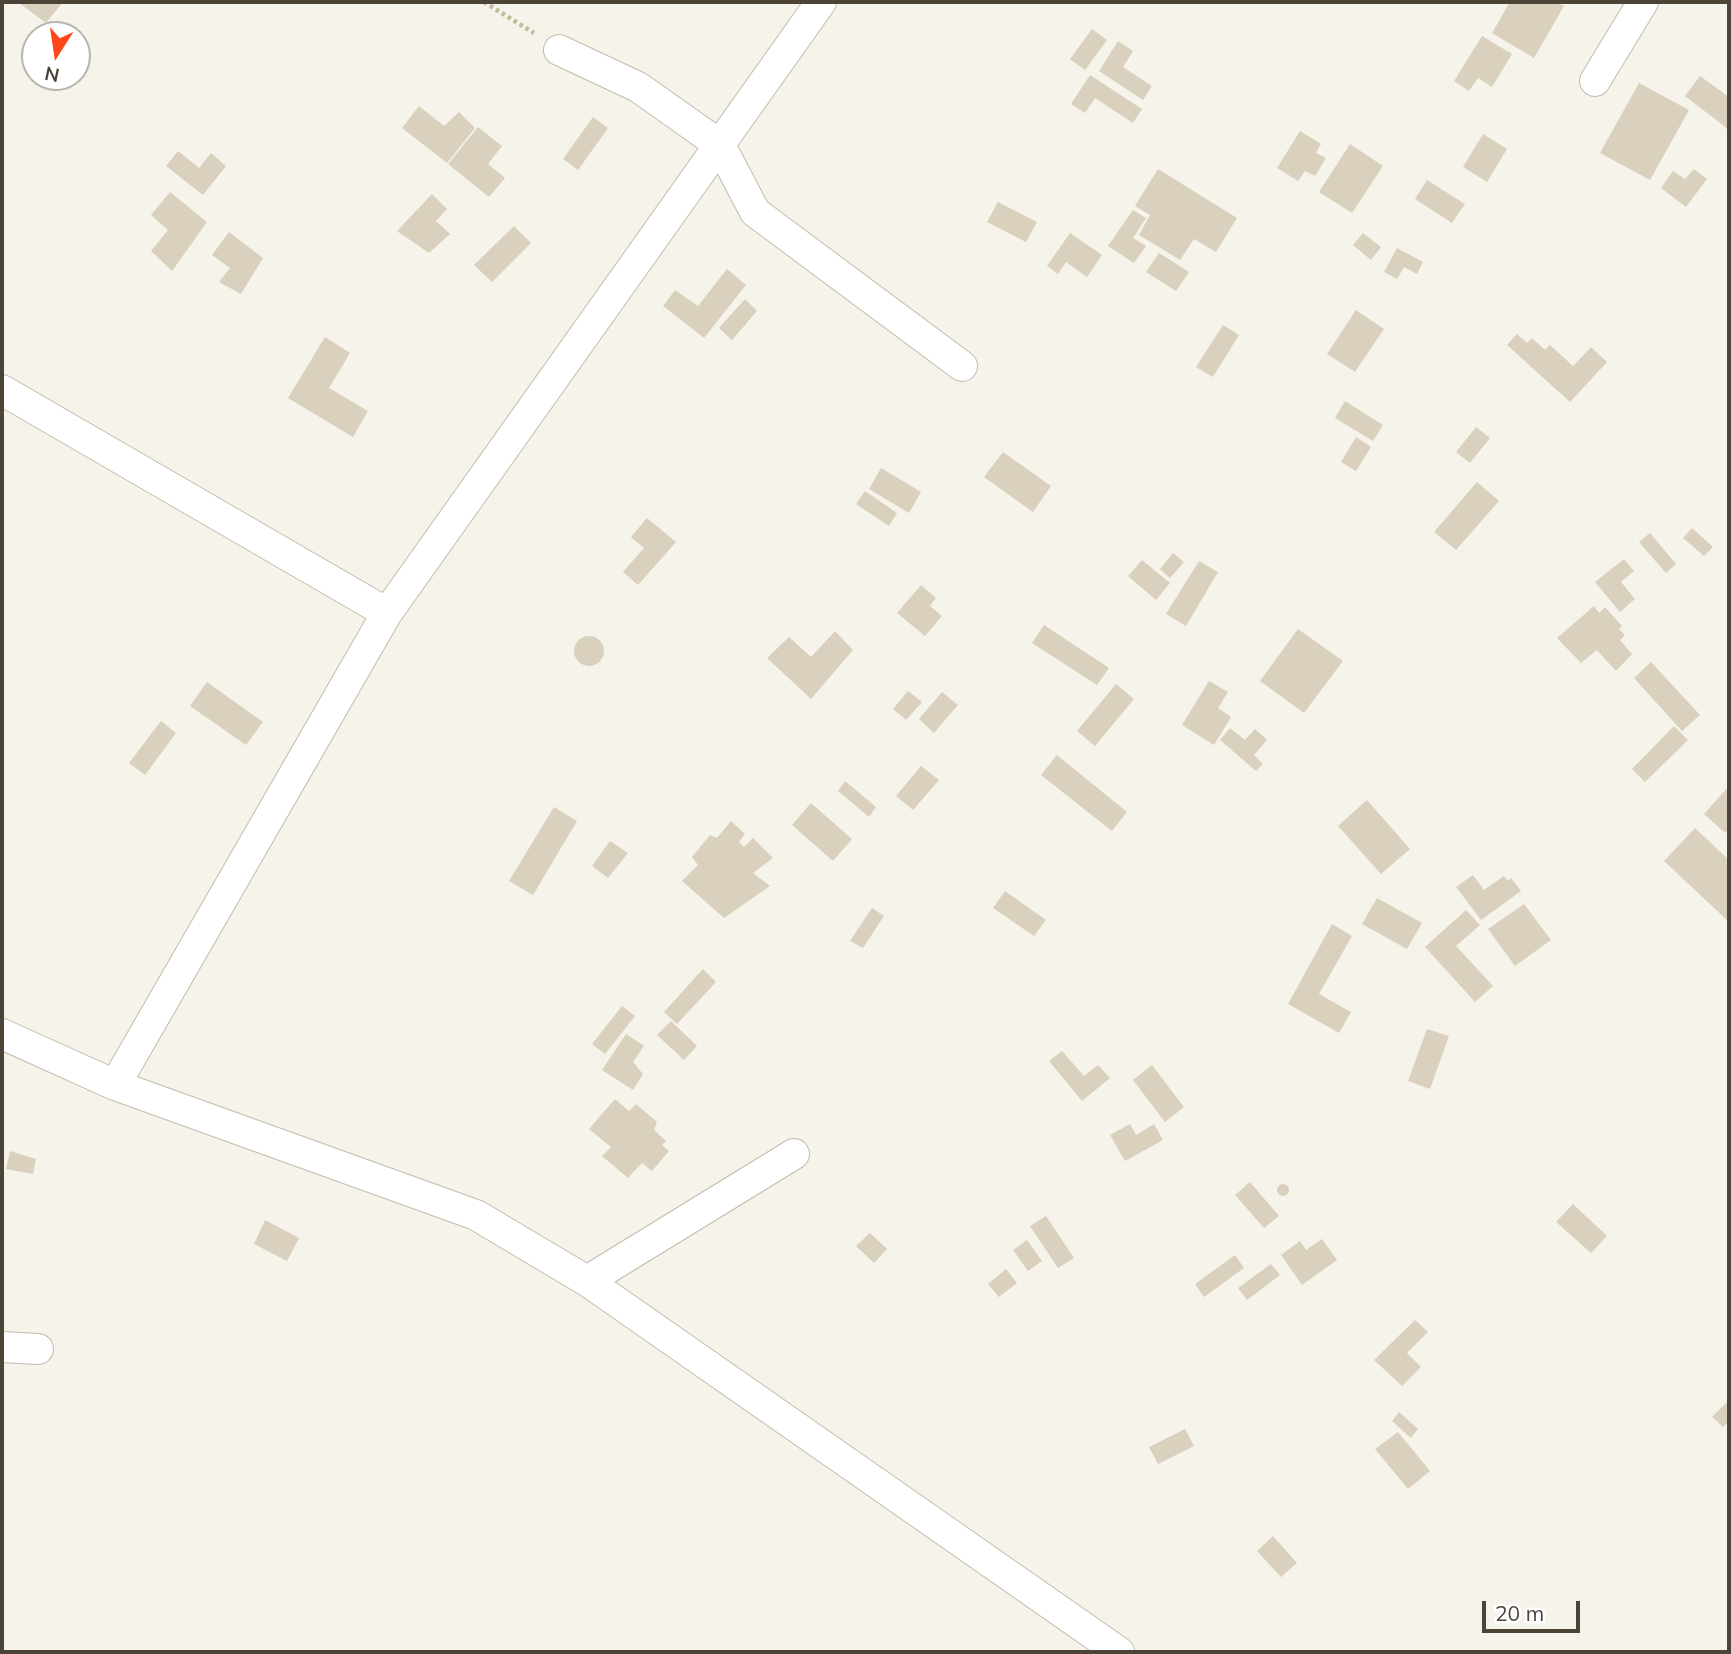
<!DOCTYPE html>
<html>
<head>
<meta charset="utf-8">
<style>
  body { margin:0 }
  #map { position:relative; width:1731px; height:1654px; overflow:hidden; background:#f6f3ea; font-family:Mulish,sans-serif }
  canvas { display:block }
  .frame { position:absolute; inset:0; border:4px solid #4b4437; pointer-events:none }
  .north { position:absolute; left:21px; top:21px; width:70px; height:70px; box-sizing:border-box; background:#fff; border:2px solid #b7b4af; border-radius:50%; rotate:192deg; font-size:19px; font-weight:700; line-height:28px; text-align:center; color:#4b4437 }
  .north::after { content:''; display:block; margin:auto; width:24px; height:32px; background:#ff4618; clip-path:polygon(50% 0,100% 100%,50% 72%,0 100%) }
  .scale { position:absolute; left:1482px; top:1601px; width:98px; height:32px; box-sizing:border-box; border:4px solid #4b4437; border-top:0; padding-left:9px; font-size:21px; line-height:24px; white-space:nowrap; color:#4b4437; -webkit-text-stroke:5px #fff; paint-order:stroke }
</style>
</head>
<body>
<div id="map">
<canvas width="1731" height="1654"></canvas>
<div class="frame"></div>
<div class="north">N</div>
<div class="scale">20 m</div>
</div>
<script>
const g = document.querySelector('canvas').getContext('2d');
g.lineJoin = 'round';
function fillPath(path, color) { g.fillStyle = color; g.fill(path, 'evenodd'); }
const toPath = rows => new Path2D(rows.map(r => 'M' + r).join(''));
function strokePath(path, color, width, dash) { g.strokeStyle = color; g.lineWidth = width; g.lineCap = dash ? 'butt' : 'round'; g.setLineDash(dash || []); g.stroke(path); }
const building = toPath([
  [18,2,63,2,46,23],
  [1510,2,1556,2,1564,6,1534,58,1492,33],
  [1092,29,1107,40,1085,70,1070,59],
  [1482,36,1512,54,1492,87,1478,78,1469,91,1454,81],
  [1118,41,1133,51,1123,67,1152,86,1143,100,1099,71],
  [1090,75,1142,109,1133,123,1095,98,1085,113,1071,104],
  [1700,76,1729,97,1729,130,1685,96],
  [1639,83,1689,110,1650,180,1600,153],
  [419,106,444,126,459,112,475,128,447,163,402,128],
  [593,117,608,128,578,170,563,159],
  [478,127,502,146,488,164,505,178,489,197,448,164],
  [1300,131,1321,144,1316,153,1326,158,1315,176,1305,171,1298,181,1277,168],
  [1483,134,1507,149,1487,182,1463,167],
  [1350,144,1383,166,1352,213,1319,192],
  [178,151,199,168,211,153,226,166,203,195,166,166],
  [1158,169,1237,218,1216,252,1194,239,1180,260,1139,235,1150,215,1135,206],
  [1694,169,1707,179,1686,207,1661,188,1673,171,1685,179],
  [1427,180,1465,204,1452,223,1415,199],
  [170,192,207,222,172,271,151,251,168,230,151,215],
  [432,194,447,209,436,221,450,234,429,253,397,231],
  [998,202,1037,222,1026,242,987,222],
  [1133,210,1146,218,1133,238,1146,246,1134,263,1108,246],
  [514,226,531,243,492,282,474,265],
  [229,232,263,258,241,294,219,282,230,268,212,255],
  [1070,233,1102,255,1087,277,1066,262,1058,274,1047,266],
  [1363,233,1381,247,1371,260,1353,245],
  [1397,248,1423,262,1417,274,1404,267,1397,279,1384,272],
  [1159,253,1189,272,1176,291,1146,272],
  [727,269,746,285,704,338,663,306,675,290,698,306],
  [745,299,757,311,732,340,719,328],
  [1356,310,1384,329,1355,372,1327,354],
  [1223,325,1239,335,1213,377,1196,367],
  [1517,334,1527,343,1532,338,1545,350,1550,345,1573,366,1591,347,1607,362,1570,402,1507,345],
  [325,337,350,353,329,388,368,411,353,437,288,398],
  [1345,401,1383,425,1373,441,1335,418],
  [1476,427,1490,438,1470,463,1456,452],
  [1356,437,1371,447,1356,471,1341,462],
  [1003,452,1051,486,1033,512,984,477],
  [881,468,921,492,909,513,869,489],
  [1477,482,1499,501,1456,550,1434,532],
  [865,491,897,513,889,526,856,504],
  [647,518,676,542,638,585,623,572,644,548,631,537],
  [1692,528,1713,547,1704,556,1683,538],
  [1650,533,1676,564,1666,573,1639,542],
  [1173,553,1184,562,1170,578,1160,569],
  [1624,559,1634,571,1621,582,1635,599,1620,612,1595,582],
  [1142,560,1170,583,1156,600,1128,576],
  [1199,561,1218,572,1186,626,1166,614],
  [921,585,936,598,930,606,942,616,925,636,897,613],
  [1594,606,1599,613,1605,607,1622,626,1619,629,1625,635,1620,640,1632,654,1616,671,1597,650,1581,663,1557,638],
  [1044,625,1109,668,1097,685,1032,643],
  [1298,629,1343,661,1304,713,1260,681],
  [835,631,853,650,811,699,767,658,789,637,811,657],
  '574 651a15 15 0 1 1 30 0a15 15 0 1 1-30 0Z',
  [1651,662,1700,715,1682,731,1634,678],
  [1209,681,1228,692,1218,708,1231,717,1214,745,1182,725],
  [207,682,263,722,246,745,190,706],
  [1116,684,1134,699,1095,746,1077,731],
  [908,691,922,702,906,720,893,709],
  [942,692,958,705,934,733,919,719],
  [161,721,176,733,145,775,129,763],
  [1674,726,1688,740,1645,782,1632,769],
  [1230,728,1245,740,1255,729,1267,740,1254,755,1263,764,1256,771,1220,740],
  [1057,755,1127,812,1112,831,1041,775],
  [921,766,939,780,913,810,896,796],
  [845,781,876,807,869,817,838,791],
  [1729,786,1729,828,1725,833,1704,814],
  [1367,800,1410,849,1381,874,1338,826],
  [811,803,852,839,833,861,792,825],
  [554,807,577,821,533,895,509,881],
  [731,821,745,834,739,842,744,847,753,838,773,858,753,873,770,886,724,918,682,881,698,865,692,857,710,835,717,838],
  [1695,828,1729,860,1729,922,1664,861],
  [610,841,628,853,608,878,592,866],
  [1473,875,1484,890,1504,876,1508,881,1511,878,1521,891,1481,920,1456,887],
  [1005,891,1046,920,1034,936,993,908],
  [1377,898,1422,923,1407,949,1362,924],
  [1524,904,1551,940,1515,966,1488,929],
  [872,908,884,916,863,948,850,941],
  [1466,910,1480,925,1456,946,1493,986,1475,1002,1425,947],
  [1332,924,1352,936,1319,994,1351,1012,1339,1033,1288,1004],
  [703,969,716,982,677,1024,664,1012],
  [622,1006,635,1016,605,1054,592,1044],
  [671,1021,697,1046,684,1060,657,1035],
  [1427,1029,1449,1036,1430,1089,1408,1081],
  [626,1034,644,1046,633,1062,643,1074,633,1090,602,1070],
  [1062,1051,1084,1076,1098,1065,1110,1078,1082,1101,1049,1061],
  [1152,1065,1184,1107,1165,1122,1133,1080],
  [615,1099,629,1111,636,1104,657,1122,654,1130,666,1141,662,1145,669,1151,652,1171,642,1163,628,1178,602,1156,611,1147,589,1129],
  [1130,1124,1136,1135,1154,1124,1163,1140,1125,1161,1110,1135],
  [10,1151,36,1159,33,1174,6,1169],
  [1250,1182,1279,1216,1264,1228,1235,1195],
  '1277 1190a6 6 0 1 1 12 0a6 6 0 1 1-12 0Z',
  [1573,1204,1607,1236,1591,1253,1556,1222],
  [1046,1216,1074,1258,1058,1268,1030,1226],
  [265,1220,299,1238,287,1261,254,1244],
  [870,1233,887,1249,874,1263,856,1246],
  [1322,1239,1337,1260,1302,1285,1281,1255,1300,1241,1306,1250],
  [1027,1240,1042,1261,1028,1271,1013,1250],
  [1235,1255,1244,1268,1204,1297,1195,1284],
  [1271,1264,1280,1275,1247,1300,1238,1288],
  [1006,1269,1017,1283,999,1297,988,1284],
  [1415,1320,1428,1332,1407,1353,1421,1367,1402,1386,1374,1360],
  [1729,1400,1729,1421,1723,1427,1712,1417],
  [1399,1412,1418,1429,1411,1438,1392,1421],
  [1185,1429,1194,1446,1158,1464,1149,1447],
  [1398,1432,1430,1471,1408,1489,1375,1449],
  [1273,1536,1297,1563,1281,1577,1257,1551]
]);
const path = toPath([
  [484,2,534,33]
]);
const street = toPath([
  [559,50,638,87,720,145,755,212,962,366],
  [1595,81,1643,2],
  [2,390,387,613],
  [2,1034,115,1085,476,1215,587,1281,1119,1652],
  [115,1085,387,613,821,2],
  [587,1281,794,1154],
  [2,1347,38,1349]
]);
fillPath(building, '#d9d0be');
strokePath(street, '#c2bcac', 32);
strokePath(path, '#c5b99c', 4.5, [3.5, 3.5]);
strokePath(street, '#fff', 30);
</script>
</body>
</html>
